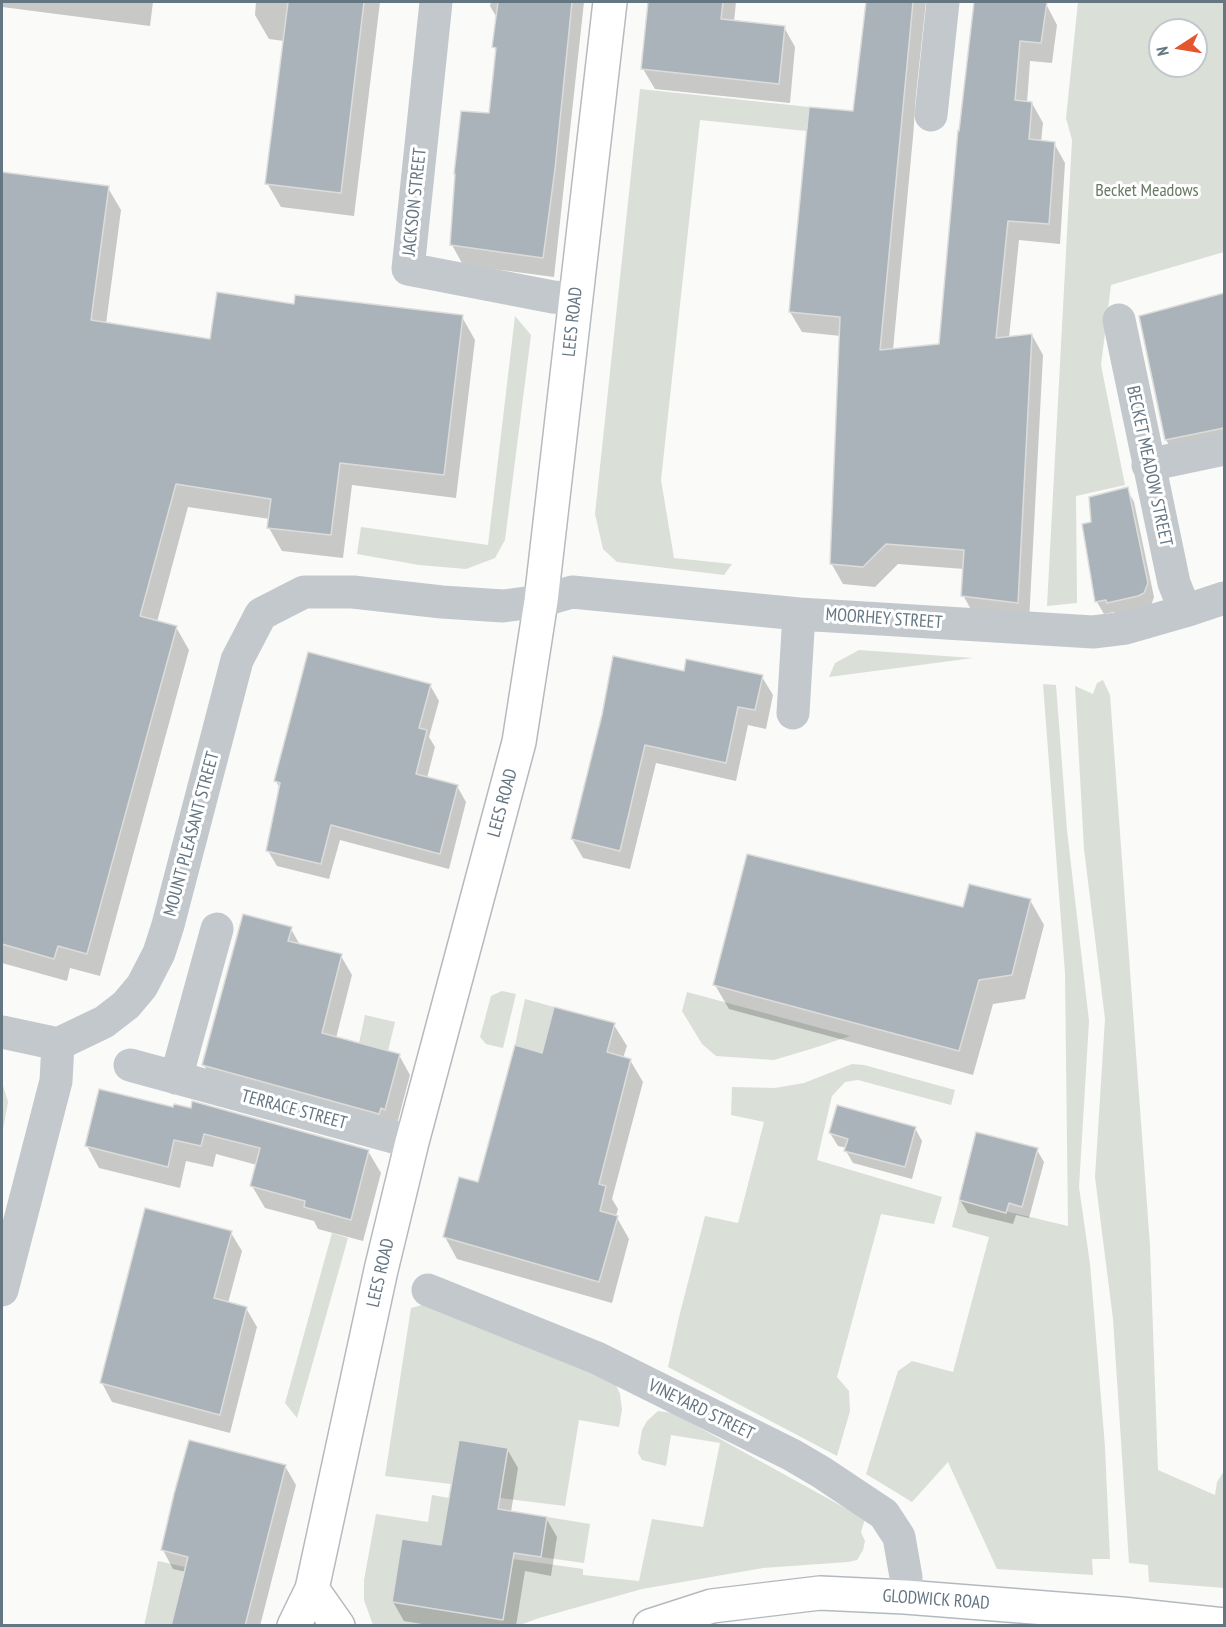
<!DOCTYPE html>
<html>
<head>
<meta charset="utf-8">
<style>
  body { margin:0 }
  #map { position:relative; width:1226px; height:1627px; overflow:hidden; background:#fafaf8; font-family:"PT Sans Narrow",sans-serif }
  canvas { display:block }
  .frame { position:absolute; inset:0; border:3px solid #657683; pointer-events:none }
  .north { position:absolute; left:1148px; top:18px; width:60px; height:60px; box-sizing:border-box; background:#fff; border:2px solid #c1c8cd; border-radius:50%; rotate:258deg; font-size:16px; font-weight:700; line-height:24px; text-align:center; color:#657683 }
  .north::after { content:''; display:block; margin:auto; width:21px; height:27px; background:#e4572e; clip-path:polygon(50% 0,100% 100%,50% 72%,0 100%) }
</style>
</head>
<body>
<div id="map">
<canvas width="1226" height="1627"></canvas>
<div class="frame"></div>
<div class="north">N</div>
</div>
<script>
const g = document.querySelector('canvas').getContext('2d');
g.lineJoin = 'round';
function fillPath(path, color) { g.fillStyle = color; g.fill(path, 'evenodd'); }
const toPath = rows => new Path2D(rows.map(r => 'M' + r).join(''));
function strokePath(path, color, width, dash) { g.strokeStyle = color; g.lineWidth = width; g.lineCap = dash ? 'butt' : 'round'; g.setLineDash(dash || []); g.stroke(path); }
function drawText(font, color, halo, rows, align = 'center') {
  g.font = font + ' "PT Sans Narrow",sans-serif'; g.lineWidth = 6; g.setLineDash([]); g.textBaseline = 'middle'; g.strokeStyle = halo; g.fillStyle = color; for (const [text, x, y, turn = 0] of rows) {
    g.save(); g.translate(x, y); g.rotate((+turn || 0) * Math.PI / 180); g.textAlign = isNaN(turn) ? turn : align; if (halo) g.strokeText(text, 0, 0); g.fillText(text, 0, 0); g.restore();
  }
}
const green = toPath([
  [1078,2,1224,2,1224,252,1111,285,1101,365,1125,485,1076,496,1077,603,1047,606,1072,140,1066,118],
  [1160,30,1196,30,1196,66,1160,66],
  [640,89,809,107,806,131,700,120,661,480,674,558,732,564,724,575,617,562,603,549,595,514],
  [515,316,531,335,505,540,495,558,466,569,419,565,357,554,361,527,488,545],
  [859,650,973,658,829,677,835,663],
  [1103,680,1110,695,1150,1246,1158,1470,1215,1495,1217,1482,1224,1471,1224,1588,1149,1582,1148,1565,1129,1563,1113,1319,1095,1177,1105,1019,1084,849,1075,686,1093,694,1097,683],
  [1043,684,1056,685,1067,830,1089,1021,1079,1187,1090,1264,1105,1447,1110,1559,1092,1559,1093,1575,997,1569,948,1462,912,1502,866,1474,898,1371,912,1361,953,1372,989,1237,952,1227,959,1200,1068,1226,1065,973],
  [502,991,516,994,503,1048,486,1044,480,1037,491,996],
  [687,992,850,1036,814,1048,774,1060,716,1056,702,1044,682,1011],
  [525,999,554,1007,542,1053,515,1045],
  [365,1015,395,1022,388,1051,359,1043],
  [852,1064,864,1065,955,1090,951,1105,858,1080,845,1082,832,1096,817,1160,942,1197,934,1224,881,1214,837,1377,849,1391,850,1411,837,1456,668,1367,679,1317,705,1216,738,1223,764,1122,731,1115,732,1087,775,1088,804,1083],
  [2,1082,8,1102,2,1135],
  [332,1233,348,1238,297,1418,285,1403],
  [422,1305,614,1381,620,1394,622,1410,619,1427,579,1420,565,1506,500,1498,508,1448,459,1440,451,1484,385,1476,411,1308],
  [658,1411,673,1413,865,1519,861,1532,865,1541,863,1550,857,1560,848,1562,763,1568,642,1589,539,1618,520,1625,373,1625,364,1600,364,1580,376,1514,428,1522,432,1495,449,1498,441,1545,402,1539,392,1602,503,1620,513,1559,583,1569,583,1575,639,1581,652,1519,703,1527,720,1443,671,1435,666,1466,642,1460,638,1453,642,1430,647,1421],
  [547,1517,590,1524,584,1563,541,1557],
  [158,1561,185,1567,180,1587,199,1592,197,1599,179,1595,171,1625,144,1626]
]);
const shadow = toPath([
  [2,2,153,2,150,26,2,7],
  [256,2,380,2,354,216,281,207,267,183,284,41,269,39,255,15],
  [491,2,584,2,554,277,463,265,452,245,490,115,497,52,494,47,497,18,490,6],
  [650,2,736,2,734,22,784,27,795,47,790,103,655,89,643,69],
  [867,2,926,2,916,95,913,137,893,350,940,345,961,132,976,2,1037,2,1036,3,1046,4,1057,25,1052,63,1030,61,1027,103,1032,103,1043,123,1041,142,1054,143,1065,163,1060,244,1019,240,1009,338,1032,335,1043,355,1029,622,974,615,963,595,964,569,898,564,875,587,843,584,831,563,841,336,802,332,790,312,855,113],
  [2,174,108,188,121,210,106,324,211,341,296,306,462,317,475,340,456,498,352,485,343,558,282,551,269,528,270,519,188,507,157,622,176,627,189,650,100,976,70,968,67,981,2,963],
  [1224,295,1224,439,1172,450,1166,440,1140,317],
  [1127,489,1134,502,1154,597,1151,606,1116,615,1114,612,1104,614,1097,602,1083,525,1093,523],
  [685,672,762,677,773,695,766,729,748,725,736,781,656,763,630,869,583,858,572,839],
  [430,685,439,701,429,737,435,747,427,778,457,786,466,802,449,869,340,840,329,879,277,866,268,851,280,789,276,781],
  [1030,900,1044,925,1025,999,993,1004,973,1075,729,1009,715,985,964,909],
  [291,929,300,945,341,956,352,975,336,1038,399,1055,410,1075,396,1128,215,1085,204,1065],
  [614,1025,627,1046,623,1058,630,1060,643,1082,612,1199,618,1209,616,1216,629,1239,612,1303,457,1259,445,1237,479,1184,543,1055],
  [100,1091,368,1151,381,1173,363,1241,318,1229,314,1221,265,1208,252,1186,257,1165,216,1154,213,1167,186,1161,180,1188,99,1168,87,1146],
  [915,1128,922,1141,912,1179,853,1163,846,1151,847,1148,838,1146,830,1133],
  [1037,1150,1044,1162,1029,1218,1016,1215,1013,1224,968,1213,960,1200],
  [231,1233,242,1251,228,1303,246,1308,257,1327,230,1433,112,1402,102,1383],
  [507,1449,518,1468,511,1512,546,1518,557,1537,551,1576,525,1571,516,1626,434,1626,404,1621,393,1602,442,1547],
  [285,1466,296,1485,260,1626,173,1626,186,1572,173,1569,163,1550]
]);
const building = toPath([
  [288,2,364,2,341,193,265,184,288,2],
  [498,2,572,2,555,169,543,258,450,245,455,174,454,174,461,111,489,113,496,48,492,47,498,2],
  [648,2,723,2,721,19,785,26,779,84,641,69,648,2],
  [866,2,913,2,880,350,939,344,958,130,959,131,974,2,1047,2,1041,43,1020,41,1015,100,1032,102,1029,139,1055,142,1049,224,1008,221,996,338,1032,334,1018,603,961,596,964,550,886,544,863,567,830,564,840,317,789,312,809,107,853,111,866,2],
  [2,172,109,186,91,320,210,339,217,292,294,304,295,295,463,315,444,475,340,463,331,535,267,528,271,499,176,484,140,616,177,626,87,954,58,946,54,959,2,944,2,172],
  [1224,293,1224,428,1165,440,1139,316,1224,293],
  [1128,487,1148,583,1144,593,1138,596,1107,603,1106,600,1095,602,1082,524,1091,522,1089,497,1128,487],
  [308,652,431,684,419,728,427,730,416,774,458,785,440,854,331,825,321,864,266,851,280,783,274,781,308,652],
  [613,656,684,671,686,659,763,675,755,710,738,707,726,763,645,745,620,851,571,839,602,715,613,656],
  [747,854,963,907,969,884,1031,899,1012,975,979,980,959,1051,713,985,747,854],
  [243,914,292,927,288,941,342,954,322,1033,400,1054,385,1110,381,1108,379,1114,202,1065,243,914],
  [554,1007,615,1023,607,1052,631,1059,599,1184,606,1186,600,1211,618,1216,599,1282,443,1237,459,1177,478,1182,515,1045,542,1053,554,1007],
  [99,1089,173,1107,174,1104,191,1108,192,1101,369,1150,351,1220,304,1207,305,1201,250,1186,260,1148,204,1134,201,1146,174,1140,168,1167,85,1146,99,1089],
  [837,1105,916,1127,905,1167,844,1151,848,1139,829,1133,837,1105],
  [976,1132,1038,1148,1022,1207,1009,1203,1006,1213,959,1200,976,1132],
  [145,1208,232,1231,214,1298,247,1307,220,1415,100,1383,145,1208],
  [189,1440,286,1465,245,1626,171,1626,188,1557,161,1550,174,1494,189,1440],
  [459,1440,508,1448,498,1509,547,1517,541,1557,514,1553,503,1620,392,1602,402,1539,441,1545,459,1440]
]);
const minor = toPath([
  [436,2,408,269,553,297,575,299],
  [931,115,943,2],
  [1119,320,1174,583,1185,611],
  [1148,465,1224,449],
  [793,713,799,614],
  [2,1032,58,1044],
  [58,1044,104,1022,126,1005,142,986,159,953,168,925,237,660,261,614,304,592,353,592,442,602,503,606,541,601,572,592,799,614,1093,632,1126,628,1185,611,1224,598],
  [130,1065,412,1142],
  [176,1078,217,929],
  [2,1290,56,1081,58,1044],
  [428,1290,597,1358,792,1455,821,1472,884,1514,899,1537,906,1577,905,1597]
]);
const secondary = toPath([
  [312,1589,338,1626],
  [650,1626,712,1606,820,1593,905,1597,1122,1614,1224,1625]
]);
const primary = toPath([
  [294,1626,312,1589,381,1270,412,1142,519,742,541,601,610,2]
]);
const parkNames = [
  ["Becket Meadows",1147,191]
];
const streetNames = [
  ["JACKSON STREET",415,202,-84],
  ["LEES ROAD",573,322,-84],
  ["BECKET MEADOW STREET",1149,466,78],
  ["MOORHEY STREET",884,619,4],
  ["LEES ROAD",503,803,-75],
  ["MOUNT PLEASANT STREET",192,834,-75],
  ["TERRACE STREET",294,1110,15],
  ["LEES ROAD",381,1273,-77],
  ["VINEYARD STREET",701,1410,26],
  ["GLODWICK ROAD",936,1600,4]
];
fillPath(green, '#dadfd7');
fillPath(shadow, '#0003');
fillPath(building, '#aab3b9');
strokePath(building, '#dcdcda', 1.5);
strokePath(secondary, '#b3babf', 36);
strokePath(primary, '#b5babe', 36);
strokePath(minor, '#c3c8cc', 33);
strokePath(secondary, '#fff', 33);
strokePath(primary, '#fff', 33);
drawText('18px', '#687a64', '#fff', parkNames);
drawText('18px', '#657683', '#fff', streetNames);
</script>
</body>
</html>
